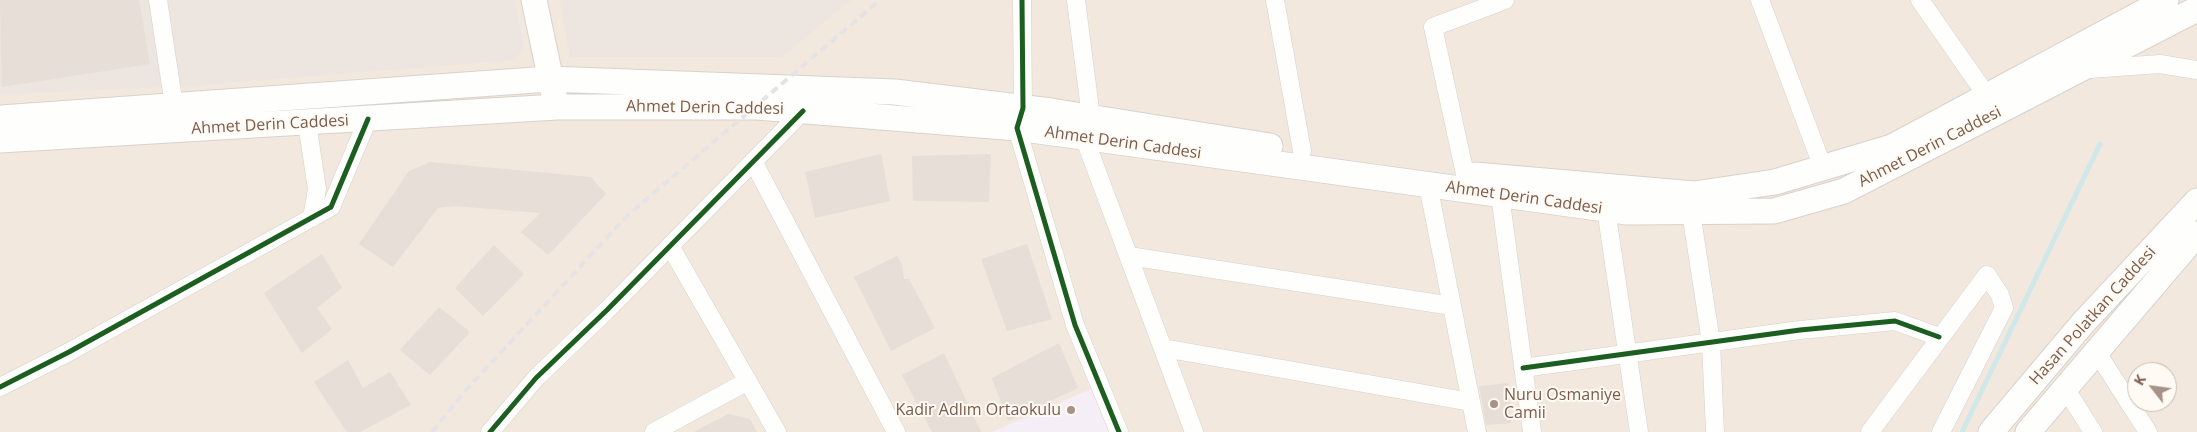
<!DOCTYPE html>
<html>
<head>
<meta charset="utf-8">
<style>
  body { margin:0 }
  #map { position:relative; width:2197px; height:432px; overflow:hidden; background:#f9f5f0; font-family:"Open Sans",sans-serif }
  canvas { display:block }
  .north { position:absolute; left:2127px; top:362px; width:50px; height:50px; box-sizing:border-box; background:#fffaf3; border:1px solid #cabbb1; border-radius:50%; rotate:300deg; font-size:14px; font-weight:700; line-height:20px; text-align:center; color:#7a5c4d }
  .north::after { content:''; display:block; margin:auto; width:18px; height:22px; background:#a69286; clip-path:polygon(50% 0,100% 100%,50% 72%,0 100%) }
</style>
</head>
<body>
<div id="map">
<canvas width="2197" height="432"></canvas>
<div class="north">K</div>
</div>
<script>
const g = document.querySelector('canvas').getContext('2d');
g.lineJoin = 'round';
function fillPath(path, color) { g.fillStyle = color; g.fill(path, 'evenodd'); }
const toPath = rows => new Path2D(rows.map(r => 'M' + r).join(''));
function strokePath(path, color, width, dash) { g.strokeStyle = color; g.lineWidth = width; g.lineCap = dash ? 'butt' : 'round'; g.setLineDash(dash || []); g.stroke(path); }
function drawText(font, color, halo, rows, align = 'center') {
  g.font = font + ' "Open Sans",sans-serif'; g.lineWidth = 4; g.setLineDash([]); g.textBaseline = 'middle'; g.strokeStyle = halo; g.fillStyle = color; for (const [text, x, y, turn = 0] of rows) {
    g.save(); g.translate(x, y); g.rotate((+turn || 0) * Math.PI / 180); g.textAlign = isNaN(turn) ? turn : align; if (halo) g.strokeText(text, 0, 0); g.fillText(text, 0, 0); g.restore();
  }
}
const residential = toPath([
  [0,0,2197,0,2197,432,0,432],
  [2137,372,2167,372,2167,402,2137,402]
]);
const industrial = toPath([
  [0,0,514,0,524,48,514,60,188,86,0,94],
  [560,0,851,0,781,57,570,57]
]);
const education = toPath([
  [1091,389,1109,432,992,432]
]);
const stream = toPath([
  [1962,432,2100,144]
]);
const building = toPath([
  [0,0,139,0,150,64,2,87],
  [881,154,890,201,815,218,805,172],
  [991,154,989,202,913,201,912,156],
  [430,162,591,177,606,194,548,255,521,232,541,213,454,206,438,208,393,267,359,244,409,171],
  [1027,244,1052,319,1007,331,981,259],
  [494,245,524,274,483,316,455,288],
  [322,254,342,288,317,308,332,329,302,353,264,293],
  [897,256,902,265,904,279,909,279,935,328,891,351,854,277],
  [439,307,470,332,430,375,400,350],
  [1059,343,1078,388,1008,421,992,378],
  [944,353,981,432,932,432,902,375],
  [348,360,363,388,390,372,411,405,360,432,347,432,314,382],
  [1508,383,1511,423,1486,425,1479,386],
  [728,414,750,419,757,432,694,432]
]);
const street = toPath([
  [158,0,174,106],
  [1022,0,1023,108,1017,128,1075,325,1119,432],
  [1076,0,1091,117],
  [1275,0,1302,151],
  [1760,0,1823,168],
  [1920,0,1987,96],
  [2089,69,2160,64,2197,70],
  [307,123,317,189,312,218],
  [1084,137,1194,432],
  [753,161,896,432],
  [1465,174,1433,27,1505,0],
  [1428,185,1477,432],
  [1500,195,1532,432],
  [1606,209,1639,432],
  [1691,212,1711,342,1715,432],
  [670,246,777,432],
  [1129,256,1452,306],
  [1163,348,1471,402],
  [2096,351,2148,432],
  [1523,368,1800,330,1895,321,1939,337],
  [0,387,69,352,331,207,368,119],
  [2065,388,2093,432],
  [490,432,536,378,607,310,803,111],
  [654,432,748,381],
  [1870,432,1987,275,2000,295,2004,308,1941,432]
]);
const secondary = toPath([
  [534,0,554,95],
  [0,118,549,79,895,92,1051,111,1270,146],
  [0,140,557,107,757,107,1017,128,1627,212,1774,211,1844,191,2197,9],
  [1475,175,1694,194,1775,182,1892,147,2166,0],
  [1991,432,2083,323,2197,201],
  [2028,432,2197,234]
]);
const rail = toPath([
  [432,432,467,389,628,215,880,0]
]);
const cycleway = toPath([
  [1022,0,1023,108,1017,128,1075,325,1119,432],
  [1523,368,1800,330,1895,321,1939,337],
  [0,387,69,352,331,207,368,119],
  [490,432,536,378,607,310,803,111]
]);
const markers = [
  [1494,404,5,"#a69286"],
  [1071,410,5,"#a69286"]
];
const streetNames = [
  ["Ahmet Derin Caddesi",705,108,1],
  ["Ahmet Derin Caddesi",270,125,-3],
  ["Ahmet Derin Caddesi",1123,143,8],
  ["Ahmet Derin Caddesi",1930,147,-27],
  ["Ahmet Derin Caddesi",1524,198,8],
  ["Hasan Polatkan Caddesi",2093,316,-48]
];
const poiNames = [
  ["Nuru Osmaniye",1504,395],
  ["Camii",1504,413],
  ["Kadir Adlım Ortaokulu",1061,410,"right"]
];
fillPath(residential, '#f2e8de');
fillPath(industrial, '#ede5e0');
fillPath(education, '#f6eef6');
strokePath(stream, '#d0e8ea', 5);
fillPath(building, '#e6ded7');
strokePath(street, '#d7d1cb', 19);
strokePath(secondary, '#d9d2cb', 27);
strokePath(street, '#fefefd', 18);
strokePath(secondary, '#fefefd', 25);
strokePath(rail, '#e6e3e7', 4, [8, 5]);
strokePath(cycleway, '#1b5e20', 5);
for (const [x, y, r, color] of markers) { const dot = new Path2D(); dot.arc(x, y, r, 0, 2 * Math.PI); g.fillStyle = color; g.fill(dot); strokePath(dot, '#fffaf3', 2); }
drawText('16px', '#7a5c4d', '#fffaf3', streetNames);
drawText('16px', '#7a5c4d', '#fffaf3', poiNames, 'left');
</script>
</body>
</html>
